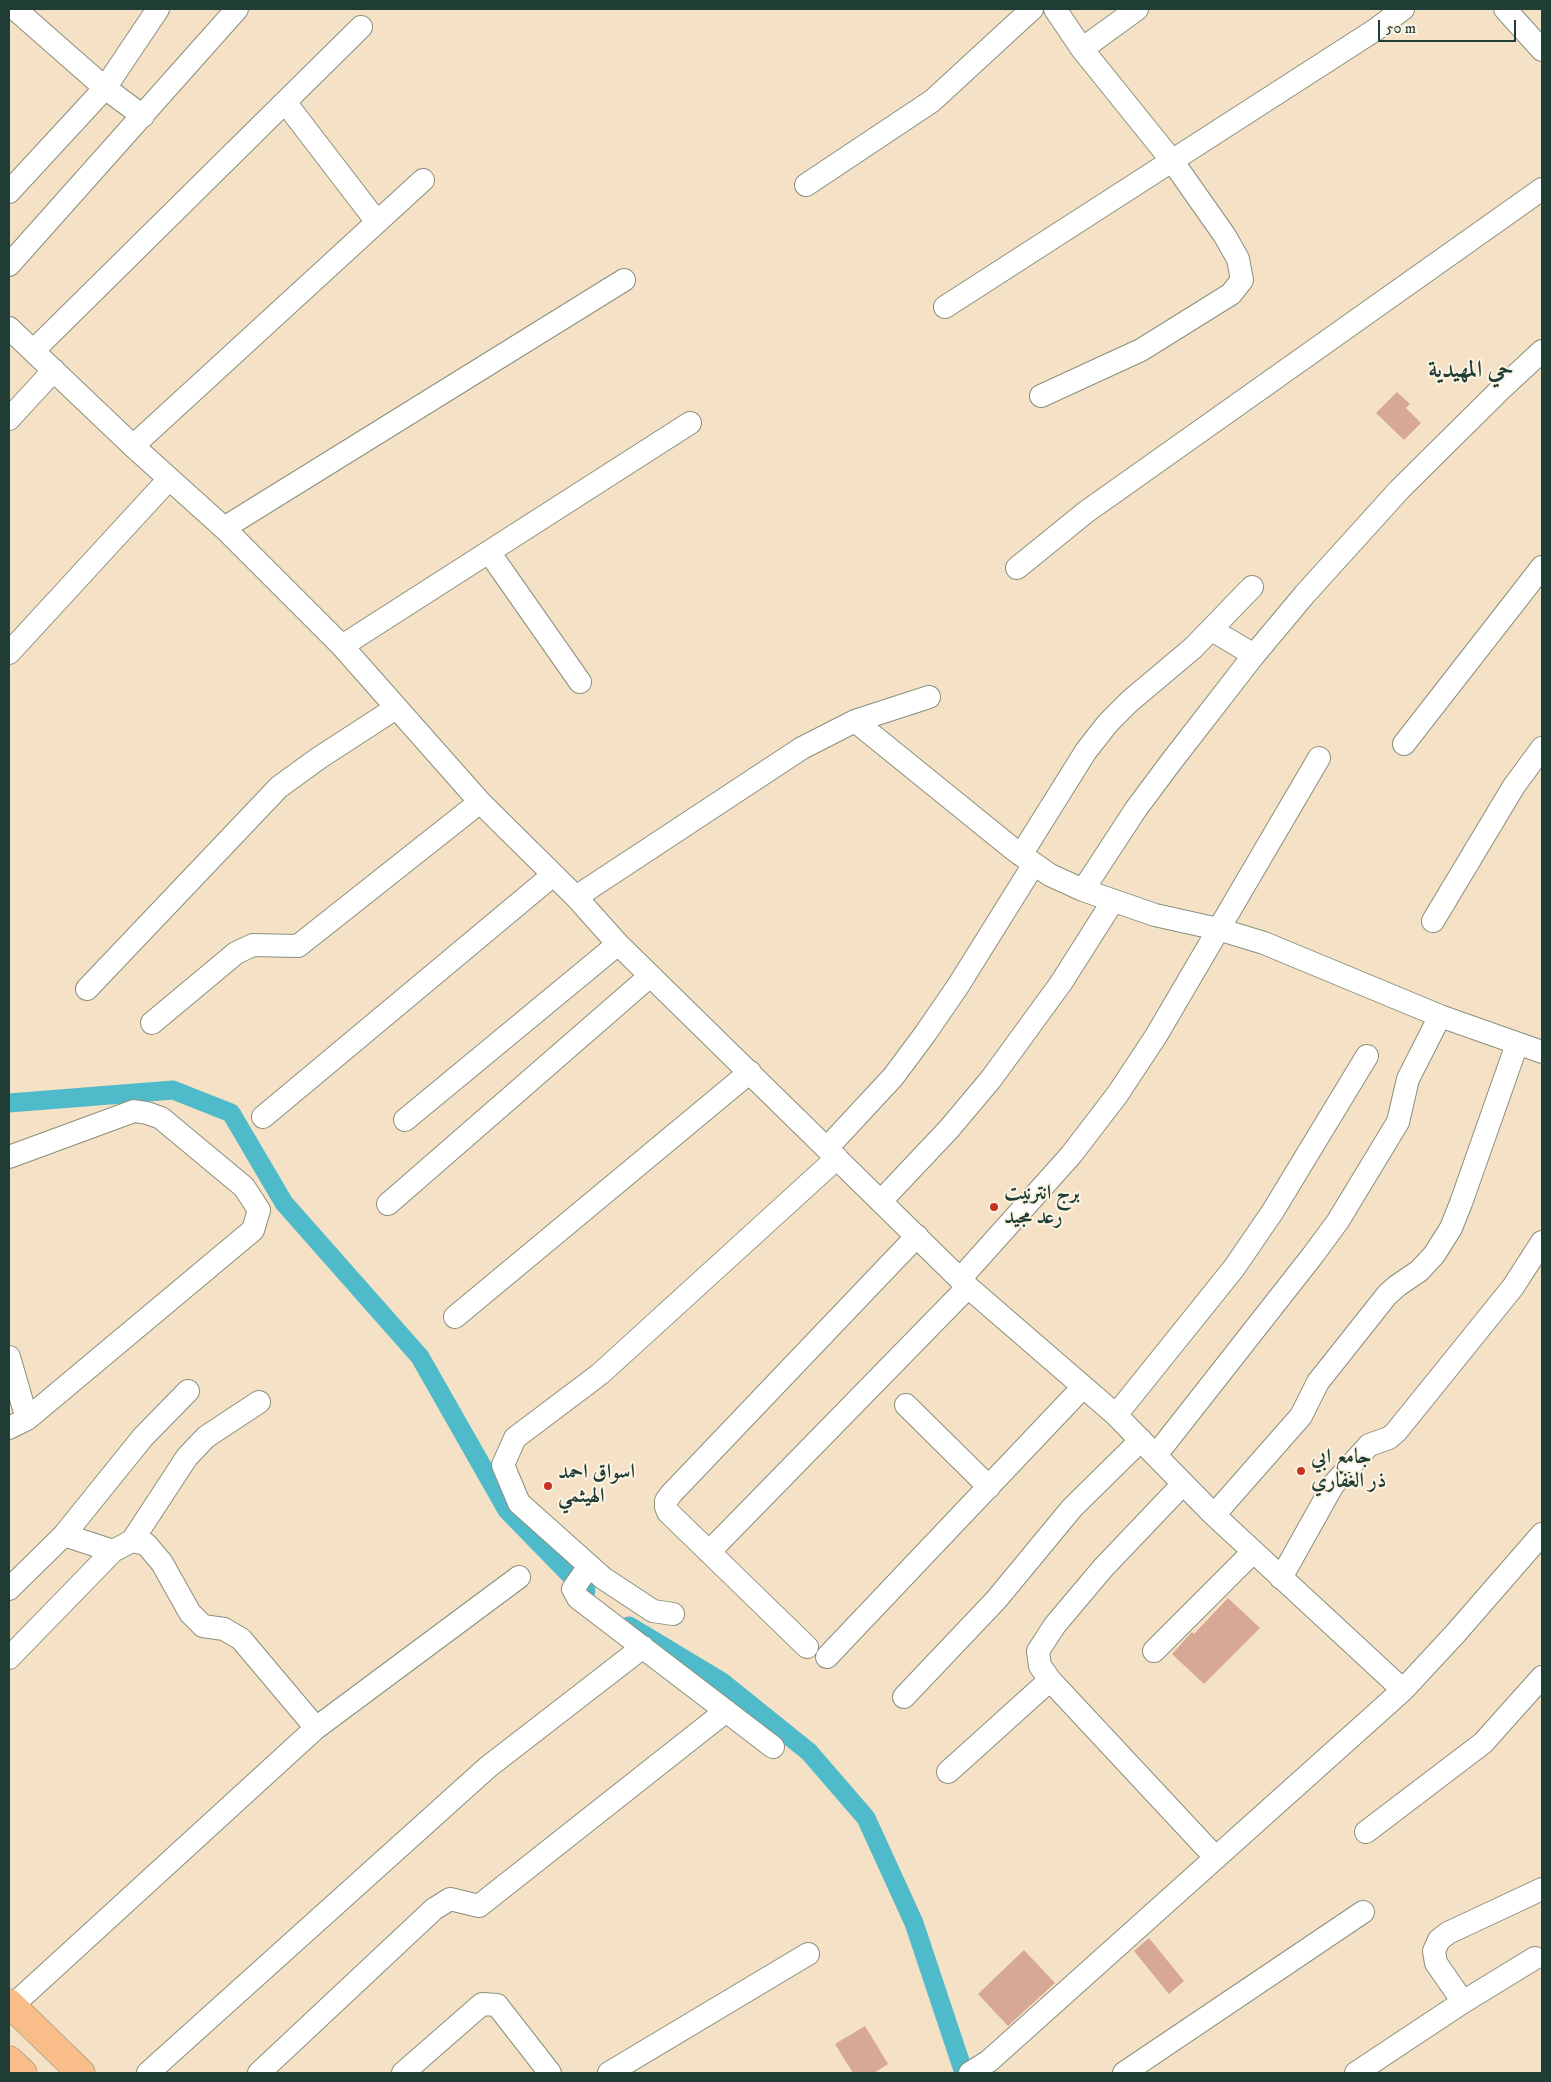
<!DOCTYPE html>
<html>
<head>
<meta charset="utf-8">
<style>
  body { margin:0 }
  #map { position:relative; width:1551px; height:2082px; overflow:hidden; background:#f5e1c5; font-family:"IM FELL DW Pica",serif }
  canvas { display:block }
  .frame { position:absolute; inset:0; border:10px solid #1f3d34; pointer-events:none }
  .scale { position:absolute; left:1378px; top:20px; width:138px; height:22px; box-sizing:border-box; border:2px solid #1f3d34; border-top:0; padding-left:6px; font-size:15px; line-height:18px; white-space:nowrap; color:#1f3d34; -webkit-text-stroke:4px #fcf5e5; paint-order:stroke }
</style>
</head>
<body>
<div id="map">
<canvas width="1551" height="2082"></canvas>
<div class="frame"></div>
<div class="scale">50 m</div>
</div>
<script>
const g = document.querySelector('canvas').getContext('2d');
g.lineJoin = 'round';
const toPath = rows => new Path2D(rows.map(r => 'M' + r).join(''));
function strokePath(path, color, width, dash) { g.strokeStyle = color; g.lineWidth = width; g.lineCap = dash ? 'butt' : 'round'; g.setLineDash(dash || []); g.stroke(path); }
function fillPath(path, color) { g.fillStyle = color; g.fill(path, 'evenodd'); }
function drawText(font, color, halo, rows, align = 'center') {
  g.font = font + ' "IM FELL DW Pica",Amiri,serif'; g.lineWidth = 4; g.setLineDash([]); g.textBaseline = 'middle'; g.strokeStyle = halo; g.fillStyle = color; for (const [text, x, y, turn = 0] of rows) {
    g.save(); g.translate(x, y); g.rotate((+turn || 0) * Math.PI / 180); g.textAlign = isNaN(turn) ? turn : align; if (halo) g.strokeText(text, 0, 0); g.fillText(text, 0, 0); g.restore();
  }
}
const canal = toPath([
  [9,1103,173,1090,231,1113,284,1203,420,1357,507,1510,586,1591],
  [629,1626,722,1682,809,1752,866,1818,914,1923,964,2073]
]);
const building = toPath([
  [1397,392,1410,404,1406,408,1421,423,1404,440,1376,413],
  [1228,1598,1260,1628,1204,1684,1172,1654,1192,1632,1194,1634],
  [1149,1938,1184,1981,1169,1994,1134,1951],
  [1024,1950,1055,1983,1008,2026,978,1994],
  [865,2026,888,2064,874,2073,853,2073,835,2044]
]);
const street = toPath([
  [15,9,105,88,143,116],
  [1505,9,1542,50],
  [1082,49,1137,9],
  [285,102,377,222],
  [806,185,932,101,1032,9],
  [9,192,105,88,158,9],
  [9,265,237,9],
  [945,307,1375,30,1403,9],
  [9,328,133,446,224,528,342,646,480,802,576,897,618,944,968,1287,1116,1415,1214,1515,1403,1690],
  [33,351,361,27],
  [1041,396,1141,350,1231,294,1242,280,1238,259,1225,236,1173,162,1082,49,1055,9],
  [9,419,54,370],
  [133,446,423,180],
  [224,528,624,280],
  [489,552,580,682],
  [1017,568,1086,512,1542,189],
  [1212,630,1254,655],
  [342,646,690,423],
  [9,653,169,479],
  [855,721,1013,849,1050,875,1083,890,1155,915,1218,929,1264,943,1440,1016,1542,1052],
  [1404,744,1542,567],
  [1021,855,1086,751,1108,723,1130,701,1193,648,1252,587],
  [1083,890,1136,809,1171,762,1254,655,1305,594,1400,489,1501,389,1542,351],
  [576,897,802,748,855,721,929,697],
  [1433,921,1514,786,1542,748],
  [87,989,279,787,319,758,396,708],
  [152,1023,236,953,253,945,298,946,480,802],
  [263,1117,553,875],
  [405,1120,618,944],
  [827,1148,893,1077,925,1034,958,986,1034,864],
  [9,1157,134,1111,147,1113,161,1118,244,1187,259,1210,253,1230,27,1419,9,1428],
  [881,1201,949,1129,991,1079,1061,983,1113,901],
  [388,1204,650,976],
  [960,1279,1071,1155,1117,1095,1156,1036,1319,758],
  [455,1317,750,1072],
  [9,1357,27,1419],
  [906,1405,989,1487],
  [1116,1415,1234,1268,1273,1211,1367,1056],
  [1156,1455,1313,1255,1338,1221,1398,1122,1408,1079,1440,1016],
  [1183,1484,1103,1568,1055,1625,1038,1651,1040,1666,1050,1680,1216,1858],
  [1214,1515,1301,1416,1318,1382,1387,1295,1397,1286,1419,1271,1434,1255,1451,1228,1461,1203,1517,1044],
  [64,1535,113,1551],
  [132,1541,187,1457,206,1437,259,1402],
  [709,1552,968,1287],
  [589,1566,573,1589,578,1598,773,1747],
  [1281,1578,1333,1485,1369,1445,1389,1438,1396,1432,1513,1287,1542,1242],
  [9,1589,64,1535,143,1437,188,1391],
  [673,1614,653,1611,603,1578,519,1503,503,1465,515,1438,600,1374,837,1158],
  [807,1647,668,1512,666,1507,666,1501,671,1494,917,1236],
  [1154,1651,1253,1552],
  [827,1657,1083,1387],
  [9,1658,113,1551,132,1541,146,1544,162,1563,190,1613,203,1626,224,1629,241,1639,316,1728],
  [904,1697,996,1600,1072,1508,1141,1440],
  [948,1772,1050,1680],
  [1366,1832,1483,1743,1542,1677],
  [1463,2002,1436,1963,1434,1951,1439,1940,1448,1933,1542,1889],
  [12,2006,316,1728,519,1577],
  [148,2073,488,1767,643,1647],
  [259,2073,434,1909,450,1899,479,1906,726,1711],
  [403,2073,482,2004,497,2005,550,2073],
  [609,2073,808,1954],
  [970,2073,989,2061,1403,1690,1455,1634,1542,1534],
  [1124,2073,1363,1912],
  [1356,2073,1463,2002,1535,1958]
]);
const primary = toPath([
  [9,2003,81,2073],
  [9,2060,23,2073]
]);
const markers = [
  [994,1207,5,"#c8321e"],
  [1301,1471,5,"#c8321e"],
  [548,1486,5,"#c8321e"]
];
const poiNames = [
  ["برج انترنيت",1004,1195],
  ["رعد مجيد",1004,1219],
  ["جامع ابي",1311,1459],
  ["ذر الغفاري",1311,1483],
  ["اسواق احمد",558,1474],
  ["الهيثمي",558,1498]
];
const quarterNames = [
  ["حي المهيدية",1471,372]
];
strokePath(canal, '#4fbbca', 19);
fillPath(building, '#d6a895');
strokePath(street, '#8a8f7c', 24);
strokePath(primary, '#8a8f7c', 29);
strokePath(street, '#fff', 22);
strokePath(primary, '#f8bd88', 28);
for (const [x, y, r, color] of markers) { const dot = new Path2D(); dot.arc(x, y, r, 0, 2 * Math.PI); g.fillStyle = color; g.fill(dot); strokePath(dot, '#fcf5e5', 2); }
drawText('bold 21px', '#1f3d34', '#fcf5e5', poiNames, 'left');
drawText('bold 24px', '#1f3d34', '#fcf5e5', quarterNames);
</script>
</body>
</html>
